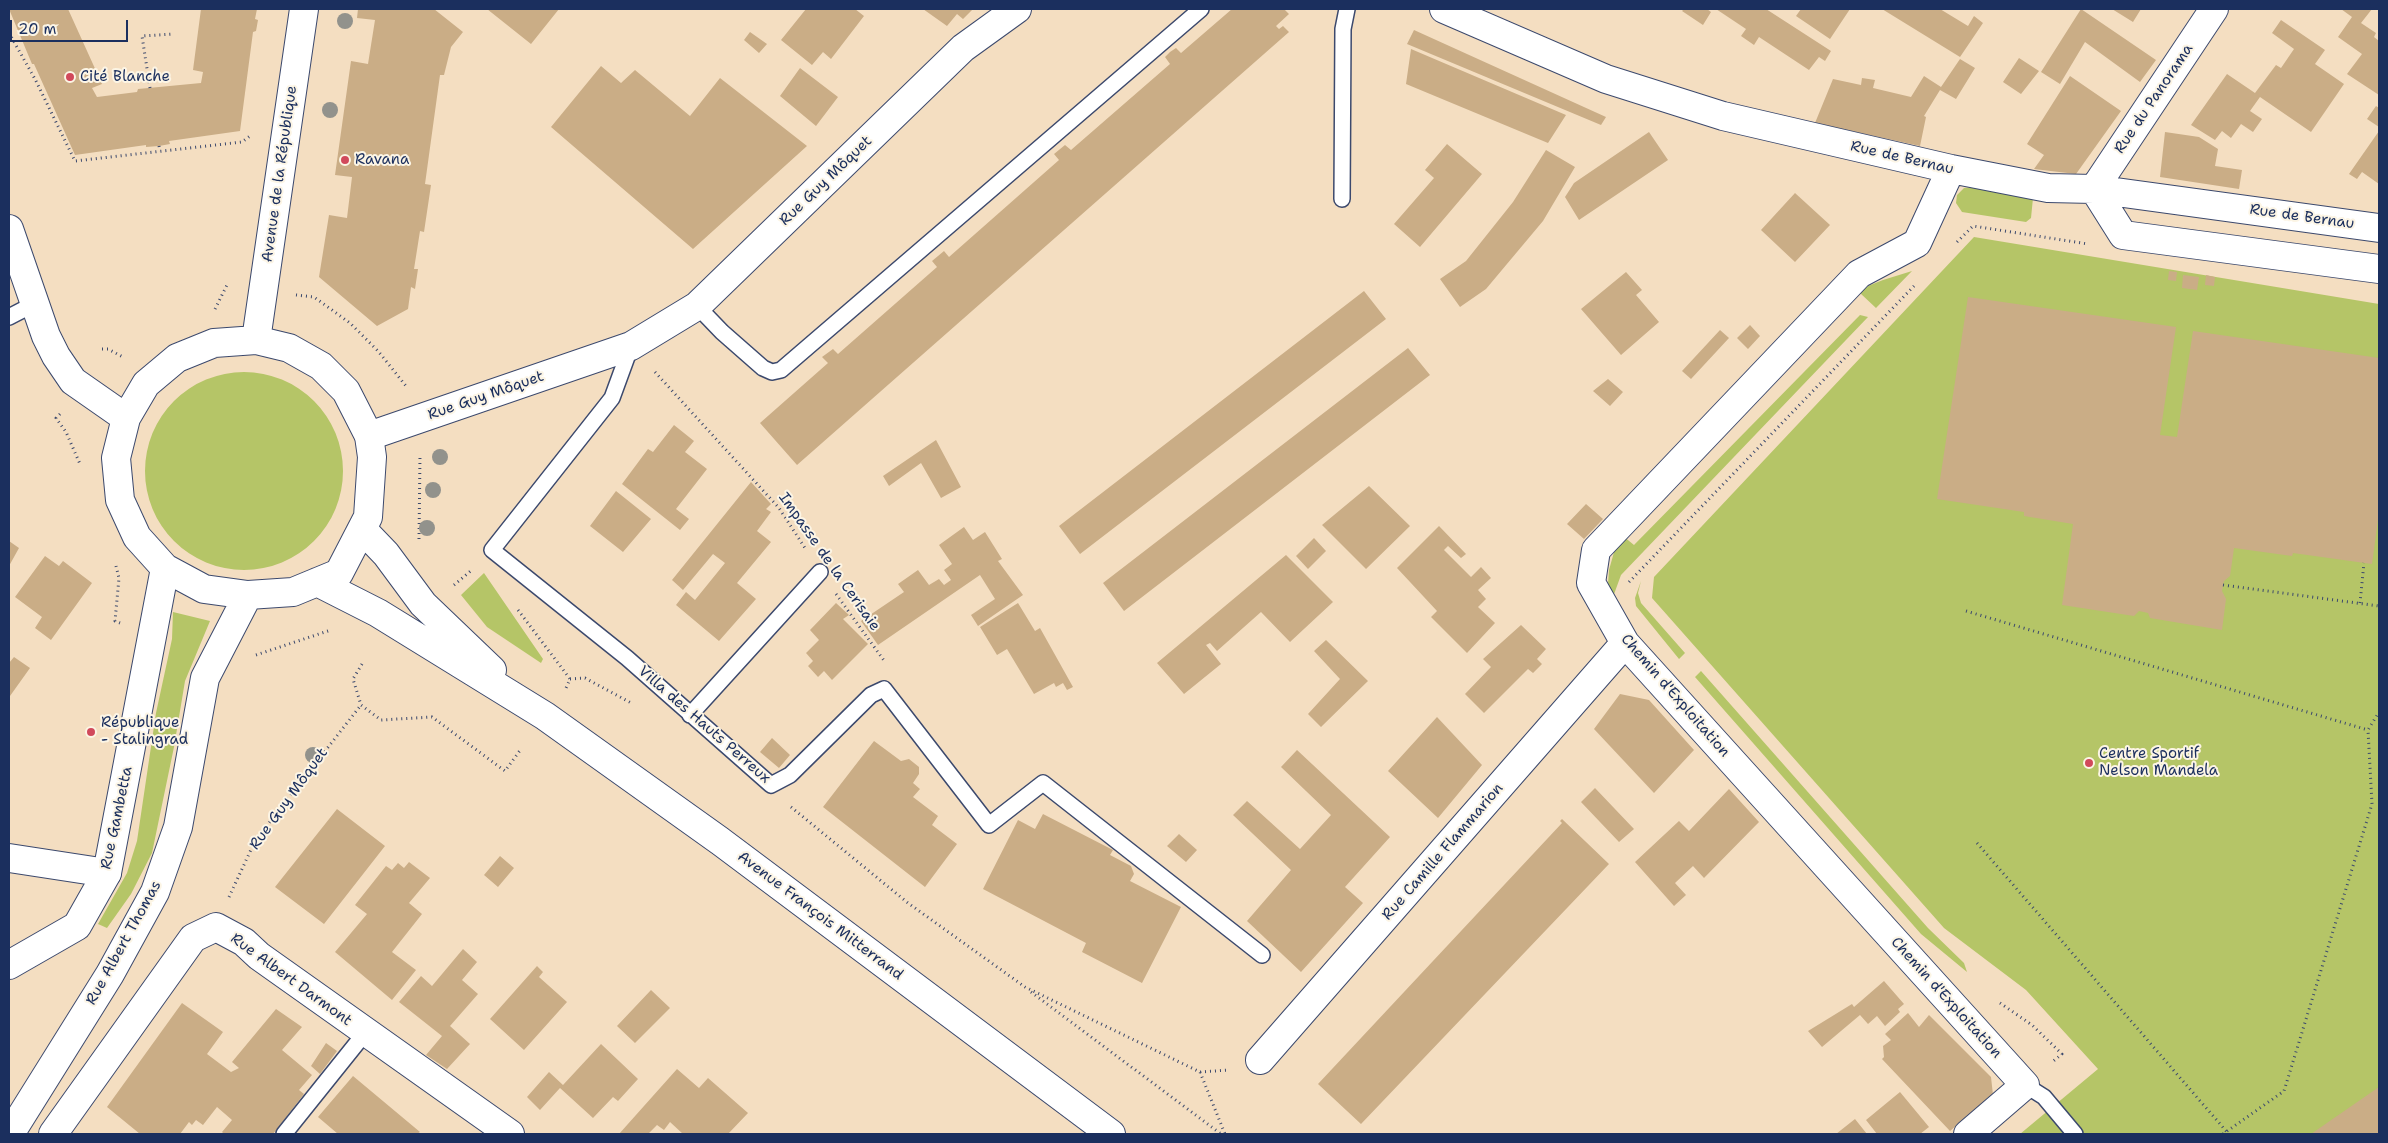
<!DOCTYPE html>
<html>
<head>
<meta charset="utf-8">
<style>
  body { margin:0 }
  #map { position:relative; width:2388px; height:1143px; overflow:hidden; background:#f4dec1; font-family:"Shantell Sans",sans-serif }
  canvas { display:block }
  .frame { position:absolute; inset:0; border:10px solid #1b2f5e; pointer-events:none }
  .scale { position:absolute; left:10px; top:20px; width:118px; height:22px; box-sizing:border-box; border:2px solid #1b2f5e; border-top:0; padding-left:6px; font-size:15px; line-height:18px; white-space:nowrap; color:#1b2f5e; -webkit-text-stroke:4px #fcf5e5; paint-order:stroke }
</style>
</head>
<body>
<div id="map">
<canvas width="2388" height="1143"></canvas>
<div class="frame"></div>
<div class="scale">20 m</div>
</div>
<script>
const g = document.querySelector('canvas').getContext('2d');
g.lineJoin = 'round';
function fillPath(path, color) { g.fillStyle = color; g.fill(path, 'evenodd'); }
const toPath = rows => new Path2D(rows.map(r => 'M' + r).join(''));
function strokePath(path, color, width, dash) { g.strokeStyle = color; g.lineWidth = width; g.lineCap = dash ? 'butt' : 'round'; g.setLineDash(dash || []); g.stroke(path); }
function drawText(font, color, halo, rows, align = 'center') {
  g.font = font + ' "Shantell Sans",sans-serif'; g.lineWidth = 4; g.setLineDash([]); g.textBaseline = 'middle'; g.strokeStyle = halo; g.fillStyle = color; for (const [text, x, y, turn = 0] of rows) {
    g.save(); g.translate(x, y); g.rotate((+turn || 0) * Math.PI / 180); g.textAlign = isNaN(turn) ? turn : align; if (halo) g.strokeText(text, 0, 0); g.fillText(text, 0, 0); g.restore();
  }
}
const green = toPath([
  [1974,187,2033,198,2031,218,2026,222,1962,212,1956,203,1957,195,1964,188],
  [1974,237,2379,304,2379,1134,2020,1134,2098,1069,2026,990,1944,928,1652,598,1654,577],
  [1912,271,1876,308,1860,293,1868,286,1883,280],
  [1860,315,1868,317,1621,575,1613,597,1608,584,1609,570,1616,545,1623,536,1634,545],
  '145 471a99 99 0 1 1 198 0a99 99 0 1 1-198 0Z',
  [484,573,543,659,541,663,487,627,461,595],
  [1641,581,1638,593,1641,603,1685,653,1679,659,1636,606,1635,598],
  [173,612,210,621,185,681,174,747,152,853,131,894,107,928,98,924,127,873,137,841,156,713,172,639],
  [1701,671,1928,928,1964,963,1967,972,1921,934,1695,677]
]);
const building = toPath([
  [9,9,68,9,102,84,92,88,97,97,137,92,138,89,201,83,203,72,193,70,201,9,257,9,255,19,258,20,256,31,253,32,240,131,169,141,170,144,159,146,146,147,146,145,75,155,34,64,32,64],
  [358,9,434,9,463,32,451,47,444,75,440,75,425,184,431,185,424,232,420,231,414,269,418,269,415,289,411,287,408,309,377,326,319,277,329,215,347,218,352,177,335,175,351,61,368,64,375,20,357,18],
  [487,9,559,9,531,44],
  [806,9,855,9,864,16,831,59,823,52,812,65,781,40],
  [923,9,973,9,963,19,957,14,947,26],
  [1232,9,1284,9,1289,14,1276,26,1279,29,1283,26,1289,32,797,465,760,423,828,363,822,357,833,349,838,354,937,267,932,261,944,251,949,257,1059,160,1054,154,1065,145,1071,150,1170,64,1165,57,1170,52,1176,48,1181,53],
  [1684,9,1707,9,1711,12,1703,25,1682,11],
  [1716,9,1766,9,1831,51,1825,61,1819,57,1809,70,1759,37,1754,45,1741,36,1746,29],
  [1801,9,1850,9,1830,39,1796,16],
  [1882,9,1940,9,1968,26,1974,16,1983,23,1960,57],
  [2081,9,2156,60,2140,82,2085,42,2060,84,2041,72],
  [2112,9,2141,9,2133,22],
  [2341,9,2372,9,2361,23,2376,33,2374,37,2379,41,2379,95,2347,74,2362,54,2338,37,2352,17],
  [2281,20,2325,50,2315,64,2344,84,2311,132,2260,97,2250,111,2262,119,2253,132,2241,124,2231,138,2222,131,2215,140,2191,125,2227,74,2255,93,2276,65,2281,68,2294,49,2272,33],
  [1414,30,1606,117,1601,125,1407,44],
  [750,32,767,44,759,53,744,40],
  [1411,49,1566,115,1548,143,1406,84],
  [2019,58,2039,71,2021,94,2003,82],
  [1960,59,1975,68,1956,99,1940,90,1924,116,1926,117,1920,146,1815,123,1833,79,1861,85,1862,78,1875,80,1873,88,1911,97,1924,76,1941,87],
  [601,66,621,83,635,70,690,116,720,78,807,146,693,249,551,127],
  [800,68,838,97,816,126,780,96],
  [2070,76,2121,111,2076,174,2034,169,2044,155,2027,144],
  [2376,106,2379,108,2379,127,2367,119],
  [2379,131,2379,184,2362,172,2357,179,2349,174],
  [1649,132,1668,160,1579,220,1565,197,1574,183],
  [2165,132,2199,137,2218,149,2215,166,2242,170,2239,189,2160,177],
  [1447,144,1482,174,1420,247,1394,224,1434,178,1425,170],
  [1546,150,1575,167,1543,221,1486,289,1460,307,1440,279,1466,261,1513,202],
  [1795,193,1830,225,1795,262,1761,230],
  [2169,271,2177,272,2176,281,2168,280],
  [1626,272,1642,290,1636,295,1659,322,1621,355,1581,309],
  [2183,275,2199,277,2197,290,2182,288],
  [2206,275,2215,277,2214,286,2205,285],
  [1364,291,1386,319,1080,554,1059,526],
  [1968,297,2176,327,2160,435,2177,437,2193,331,2379,358,2379,512,2372,564,2293,553,2292,556,2234,548,2230,576,2224,581,2223,585,2222,591,2226,599,2222,630,2150,618,2148,613,2139,611,2134,616,2062,605,2073,524,2024,516,2024,512,1937,499],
  [1750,325,1760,336,1748,349,1737,338],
  [1720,330,1729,338,1691,379,1682,371],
  [1408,348,1430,375,1124,611,1103,583],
  [1608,379,1623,392,1610,406,1593,391],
  [674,425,694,441,685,452,707,469,676,509,689,519,680,530,622,484,648,449,653,452],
  [936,440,961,487,941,498,921,463,889,486,883,476],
  [751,482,771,504,766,509,771,512,757,531,771,542,737,583,756,599,719,641,676,605,686,592,695,600,725,563,713,554,683,590,672,580],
  [1369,486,1410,526,1366,569,1322,525],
  [616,491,651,519,623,552,590,526],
  [1586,504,1603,519,1584,539,1567,524],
  [1439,526,1466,554,1461,558,1448,546,1444,550,1471,577,1481,567,1491,578,1478,590,1486,599,1478,607,1495,623,1467,653,1431,617,1437,611,1397,568],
  [964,527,973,540,985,532,1002,559,998,561,1023,595,978,626,971,615,995,599,980,575,878,645,861,621,904,592,898,584,918,570,929,585,939,579,944,585,951,580,944,570,952,564,939,545],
  [1314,538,1326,551,1308,569,1296,556],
  [9,541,19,548,9,566],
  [1286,555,1333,602,1290,642,1261,612,1217,651,1210,643,1206,645,1221,664,1184,694,1157,663],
  [45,556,59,566,63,561,92,583,51,640,35,628,42,617,15,597],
  [836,603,849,615,843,619,868,644,832,680,824,671,818,677,808,666,813,661,806,653,819,640,810,630],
  [1018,603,1035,631,1040,628,1073,687,1067,690,1063,683,1056,687,1054,683,1034,694,1007,649,997,655,980,627],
  [1521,625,1546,649,1537,659,1542,664,1533,673,1528,669,1484,713,1465,694,1491,667,1483,659],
  [1326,640,1368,681,1321,727,1308,714,1340,679,1314,651],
  [14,657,30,668,10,696,9,663],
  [1620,694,1649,700,1694,750,1654,793,1594,729],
  [1437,717,1482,765,1438,818,1388,771],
  [772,738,790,755,779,768,760,752],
  [874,741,901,761,909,759,919,767,919,774,913,783,920,789,913,797,938,816,932,825,957,844,925,887,823,807],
  [1297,750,1390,837,1345,887,1363,903,1301,972,1247,921,1291,870,1233,815,1247,801,1300,849,1331,815,1281,767],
  [1595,788,1634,829,1619,842,1581,802],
  [1729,789,1759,822,1704,878,1693,866,1675,883,1686,895,1674,906,1635,862,1679,821,1689,831],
  [337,809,385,846,324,924,275,887],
  [1043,814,1113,850,1110,855,1131,866,1134,874,1130,881,1181,907,1142,983,1082,952,1086,943,983,889,1018,820,1035,829],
  [1562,819,1609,864,1361,1124,1318,1084,1562,823,1560,821],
  [1179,834,1197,850,1186,862,1167,846],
  [500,856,514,868,498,887,484,875],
  [409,862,430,878,409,903,422,914,392,952,416,970,392,1000,335,952,367,914,355,905,386,866,392,870,398,863,404,868],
  [463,949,477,962,462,980,478,994,450,1026,470,1044,447,1069,426,1055,442,1036,399,1002,421,976,432,986],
  [537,966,543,972,539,977,567,1002,524,1050,490,1019],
  [1884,981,1904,1004,1898,1009,1900,1012,1885,1026,1877,1016,1868,1024,1860,1015,1822,1047,1808,1031,1852,1004,1854,1007],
  [651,990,670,1008,635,1043,617,1026],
  [182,1003,223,1032,207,1054,231,1072,239,1068,232,1062,276,1009,302,1027,282,1050,312,1075,299,1090,304,1094,273,1134,224,1134,222,1132,232,1120,217,1107,203,1125,196,1120,192,1125,189,1122,180,1134,140,1134,107,1107],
  [1908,1013,1919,1027,1929,1015,1991,1077,1993,1095,1950,1131,1882,1059,1884,1057,1883,1046,1891,1040,1885,1034],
  [326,1043,337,1051,320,1074,311,1066],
  [601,1044,638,1079,618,1101,613,1097,593,1118,560,1088,540,1110,527,1097,549,1072,563,1085],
  [677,1069,699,1088,708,1078,748,1113,728,1134,683,1134,670,1122,664,1130,657,1125,648,1134,619,1134],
  [353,1076,420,1132,417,1134,338,1134,318,1117],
  [2379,1087,2379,1134,2311,1134],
  [1900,1092,1929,1127,1920,1134,1877,1134,1866,1120],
  [1855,1119,1867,1134,1836,1134]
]);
const path = toPath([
  [9,33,35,79,75,161,242,142,250,136],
  [150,88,142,36,174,34],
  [159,146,160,151],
  [1957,242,1973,226,2088,244],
  [296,295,314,297,350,323,378,351,406,386],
  [215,309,228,283],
  [102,349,108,349,123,357],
  [655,372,779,508,805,548],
  [60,414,56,418,66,432,80,464],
  [419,539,420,455],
  [116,566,119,578,115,621,120,623],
  [1629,582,1914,286],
  [454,585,473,569],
  [2223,585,2379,606],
  [836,594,885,662],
  [2360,603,2364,563],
  [518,610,570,679,566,688],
  [1966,611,2368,730],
  [256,655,331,630],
  [362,664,353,679,361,705,381,720,432,717,505,771,521,749],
  [570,679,585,678,633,704],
  [791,807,908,903,1025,987,1200,1072,1225,1134],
  [1977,843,2227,1132],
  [229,897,255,841,361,705],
  [1031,992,1221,1134],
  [2000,1003,2032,1025,2062,1054,2051,1063],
  [1200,1072,1229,1070],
  [2223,1134,2284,1091,2372,804,2368,730,2379,712]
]);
const lane = toPath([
  [1342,199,1343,29,1347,9],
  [697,306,722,332,763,368,772,372,781,370,1201,9],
  [9,317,36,303],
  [631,346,612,398,492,550,627,658,771,785,790,775,871,695,884,689,989,825,1043,783,1262,955],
  [690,715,820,572],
  [2025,1085,2044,1097,2075,1134],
  [284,1134,365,1033]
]);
const street = toPath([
  [1444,9,1606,79,1723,116,1951,169,2048,188,2094,189,2379,228],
  [1951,169,1917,243,1859,274,1596,550,1591,583,1625,643,2025,1085,1968,1134],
  [2094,189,2123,235,2379,269],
  [2094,189,2214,9],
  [369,436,631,346,697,306,963,48,1017,9],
  [9,858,107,873],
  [1260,1060,1625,643],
  [53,1134,193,938,216,927,244,942,259,956,510,1134]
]);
const secondary = toPath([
  [9,229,46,336,56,356,73,381,126,418],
  [256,340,289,348,321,366,346,391,369,436,372,457,368,517,339,573,293,592,248,595,204,589,165,568,137,537,120,500,116,458,126,418,146,384,177,358,214,343,256,340],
  [256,340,304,9],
  [362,529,386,554,423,604,492,670],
  [317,582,378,613,545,716,720,841,1111,1134],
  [9,965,77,926,107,873,165,568],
  [10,1134,110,974,155,892,178,827,205,678,248,595]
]);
const trees = [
  [345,21],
  [330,110],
  [440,457],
  [433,490],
  [427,528],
  [313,755]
];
const markers = [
  [70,77,5,"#d1495b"],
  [345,160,5,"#d1495b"],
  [91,732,5,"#d1495b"],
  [2089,763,5,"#d1495b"]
];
const poiNames = [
  ["Cité Blanche",80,77],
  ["Ravana",355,160],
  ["République",101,723],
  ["- Stalingrad",101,740],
  ["Centre Sportif",2099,754],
  ["Nelson Mandela",2099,771]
];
const streetNames = [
  ["Rue du Panorama",2154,99,-56],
  ["Rue de Bernau",1902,158,13],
  ["Avenue de la République",280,174,-82],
  ["Rue Guy Môquet",826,181,-44],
  ["Rue de Bernau",2302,217,8],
  ["Rue Guy Môquet",486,396,-19],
  ["Impasse de la Cerisaie",829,562,55],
  ["Chemin d'Exploitation",1675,696,49],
  ["Villa des Hauts Perreux",704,725,41],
  ["Rue Guy Môquet",289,799,-54],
  ["Rue Gambetta",117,818,-78],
  ["Rue Camille Flammarion",1443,852,-49],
  ["Avenue François Mitterrand",820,916,37],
  ["Rue Albert Thomas",124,943,-61],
  ["Rue Albert Darmont",291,980,36],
  ["Chemin d'Exploitation",1946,998,48]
];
fillPath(green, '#b5c567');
fillPath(building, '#caad86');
strokePath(lane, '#3c496d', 18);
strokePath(street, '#3c496d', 30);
strokePath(secondary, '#3c496d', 30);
strokePath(path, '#3c496d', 3, [1, 4]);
strokePath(lane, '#fff', 15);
strokePath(street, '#fff', 28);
strokePath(secondary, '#fff', 28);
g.fillStyle = '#92928c';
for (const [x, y] of trees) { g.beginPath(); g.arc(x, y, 8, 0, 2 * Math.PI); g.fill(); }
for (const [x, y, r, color] of markers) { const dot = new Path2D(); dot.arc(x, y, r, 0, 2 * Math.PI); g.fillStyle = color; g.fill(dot); strokePath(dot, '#fcf5e5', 2); }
drawText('15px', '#1b2f5e', '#fcf5e5', poiNames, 'left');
drawText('15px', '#1b2f5e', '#fcf5e5', streetNames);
</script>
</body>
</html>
